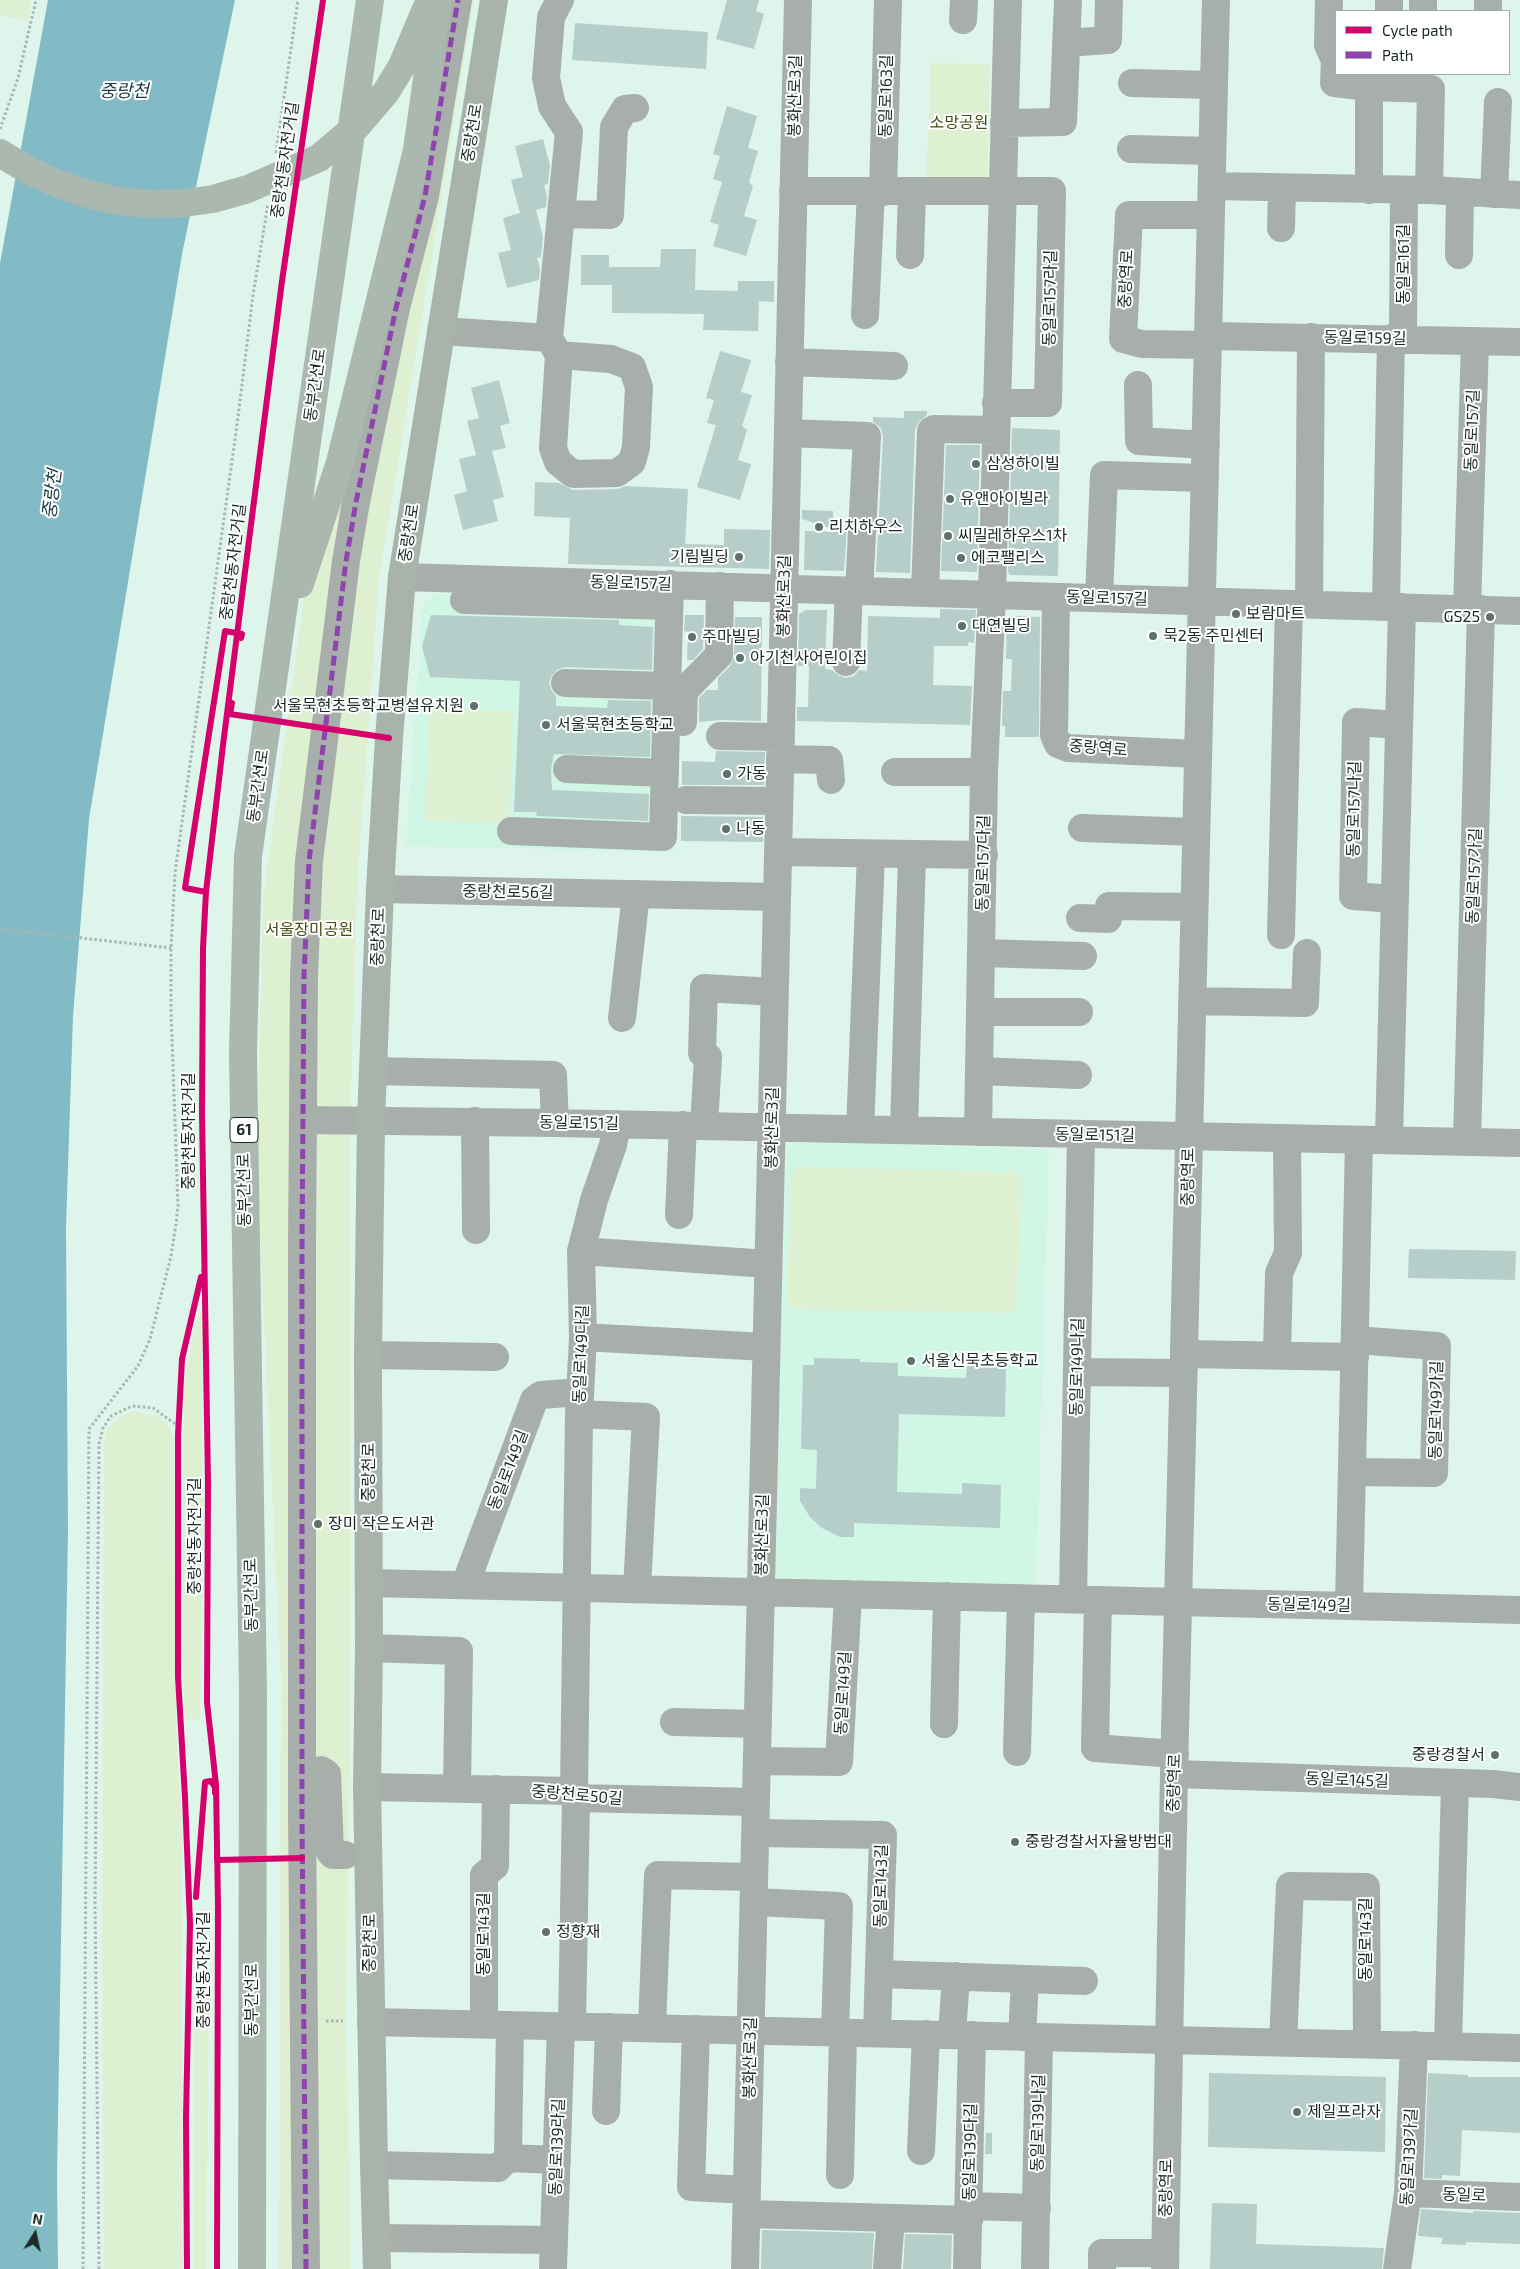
<!DOCTYPE html>
<html>
<head>
<meta charset="utf-8">
<style>
  body { margin:0 }
  #map { position:relative; width:1520px; height:2269px; overflow:hidden; background:#def5ec; font-family:"Exo 2",sans-serif }
  canvas { display:block }
  .legend { position:absolute; left:1335px; top:10px; width:175px; height:65px; box-sizing:border-box; background:#fff; border:1px solid #a3aaa7; margin:0; padding:6px 9px; list-style:none; font-size:15px; color:#1a2a24 }
  .legend li { display:flex; align-items:center; gap:10px; height:25px }
  .legend b { width:25px; border:1px solid #a3aaa7 }
  .north { position:absolute; left:10px; top:2209px; width:50px; height:50px; -webkit-text-stroke:4px #fff; paint-order:stroke; rotate:10deg; font-size:14px; font-weight:700; line-height:20px; text-align:center; color:#1a2a24 }
  .north::after { content:''; display:block; margin:auto; width:18px; height:22px; background:#1a2a24; clip-path:polygon(50% 0,100% 100%,50% 72%,0 100%) }
</style>
</head>
<body>
<div id="map">
<canvas width="1520" height="2269"></canvas>
<ul class="legend">
<li><b style="height:6px;background:#d6006c"></b>Cycle path</li>
<li><b style="height:6px;background:#8e44ad"></b>Path</li>
</ul>
<div class="north">N</div>
</div>
<script>
const g = document.querySelector('canvas').getContext('2d');
g.lineJoin = 'round';
function fillPath(path, color) { g.fillStyle = color; g.fill(path, 'evenodd'); }
const toPath = rows => new Path2D(rows.map(r => 'M' + r).join(''));
function strokePath(path, color, width, dash) { g.strokeStyle = color; g.lineWidth = width; g.lineCap = dash ? 'butt' : 'round'; g.setLineDash(dash || []); g.stroke(path); }
function drawText(font, color, halo, rows, align = 'center') {
  g.font = font + ' "Exo 2","Noto Sans KR",sans-serif'; g.lineWidth = 4; g.setLineDash([]); g.textBaseline = 'middle'; g.strokeStyle = halo; g.fillStyle = color; for (const [text, x, y, turn = 0] of rows) {
    g.save(); g.translate(x, y); g.rotate((+turn || 0) * Math.PI / 180); g.textAlign = isNaN(turn) ? turn : align; if (halo) g.strokeText(text, 0, 0); g.fillText(text, 0, 0); g.restore();
  }
}
const built = toPath([
  [434,595,678,601,675,852,406,846,423,605],
  [794,1141,1049,1150,1036,1585,785,1580,773,1571,787,1151]
]);
const green = toPath([
  [0,0,31,0,28,21,0,15],
  [450,0,474,0,379,577,357,888,350,1120,351,1583,346,2026,351,2269,279,2269,281,1678,257,1174,263,898,305,592],
  [931,63,990,64,987,186,926,183],
  [429,708,513,711,509,824,425,820],
  [800,1167,1017,1172,1022,1177,1017,1309,1010,1313,793,1309,787,1302,791,1173],
  [201,1312,203,1505,200,1719,185,1720,182,1653,184,1389,186,1370,199,1313],
  [134,1411,159,1417,169,1427,174,1437,176,1727,181,1815,182,1935,182,2269,104,2269,102,1933,104,1446,106,1430,124,1414],
  [193,1997,209,1997,206,2269,193,2269]
]);
const water = toPath([
  [48,0,235,0,182,254,89,819,73,1016,66,1227,68,1532,57,2175,58,2269,0,2269,0,263]
]);
const building = toPath([
  [727,0,759,0,756,11,764,14,754,49,716,39],
  [575,23,708,32,706,69,572,60],
  [727,106,757,116,748,148,758,151,749,182,753,186,744,216,757,220,746,256,713,246,719,225,710,222,722,182,713,179,720,156,713,154],
  [543,139,550,165,548,184,544,185,547,196,546,207,536,210,543,237,541,257,537,258,540,269,539,280,507,288,498,253,511,250,503,218,520,213,511,180,523,177,515,146],
  [661,249,696,249,695,290,738,291,738,281,774,281,774,302,759,301,758,331,703,330,704,314,612,313,612,285,581,285,581,255,609,255,609,267,660,267],
  [720,351,751,360,741,392,752,395,742,426,747,430,738,460,751,464,740,500,697,487,716,425,707,423,714,400,706,398],
  [499,380,510,423,500,426,506,448,492,451,504,497,493,500,498,521,463,530,454,495,467,491,459,459,476,455,467,421,479,418,471,388],
  [904,411,927,411,927,415,918,423,915,430,910,573,876,572,883,437,881,428,873,422,873,417,904,418],
  [1012,428,1060,430,1058,576,1010,575,1008,572],
  [946,445,980,445,977,572,941,571],
  [535,482,559,483,573,490,617,489,626,486,688,489,685,544,724,545,724,529,770,530,769,569,568,564,570,518,534,516],
  [802,510,833,511,833,529,802,519],
  [840,528,847,529,844,571,804,570,805,531,839,532],
  [940,609,976,610,974,643,968,642,968,646,934,646,933,685,972,686,970,725,797,721,797,707,808,707,809,666,798,666,799,614,806,610,827,610,825,669,832,670,838,675,846,678,854,676,859,670,867,671,868,616,940,618],
  [431,615,619,620,619,625,653,627,652,670,565,667,557,670,552,675,549,682,551,690,556,696,556,706,607,708,608,700,651,701,650,757,554,754,551,769,552,790,649,794,648,821,536,816,537,812,514,812,520,681,430,677,422,646],
  [685,615,704,615,703,649,693,660,687,660,688,632,684,631],
  [1007,616,1040,617,1039,737,1005,737,1005,726,1002,726,1003,691,1011,691,1012,659,1006,659],
  [735,617,762,617,761,721,720,720,699,722,699,698,707,690,718,690,718,678,730,666,734,656],
  [716,751,765,752,764,785,682,785,682,761,715,762],
  [681,816,763,817,763,842,681,841],
  [1409,1249,1516,1251,1515,1280,1408,1278],
  [814,1358,860,1359,860,1362,898,1363,898,1376,966,1378,967,1366,1006,1367,1005,1417,899,1414,897,1492,962,1494,962,1483,1001,1485,1000,1528,854,1523,854,1537,840,1537,822,1528,810,1517,800,1501,800,1488,816,1489,817,1450,801,1449,803,1365,814,1365],
  [1209,2073,1386,2077,1385,2152,1208,2147],
  [1428,2073,1468,2075,1468,2077,1520,2077,1520,2133,1462,2130,1460,2176,1442,2175,1442,2179,1424,2178],
  [986,2133,992,2133,992,2154,985,2154],
  [1212,2203,1257,2204,1256,2244,1384,2248,1382,2269,1210,2269],
  [1421,2209,1473,2213,1473,2211,1520,2213,1520,2244,1466,2242,1466,2245,1441,2244,1443,2238,1418,2236],
  [762,2230,874,2233,872,2269,761,2269],
  [905,2234,952,2235,951,2269,903,2269]
]);
const path = toPath([
  [0,129,18,78,36,0],
  [276,153,298,0],
  [0,929,171,948],
  [326,2021,343,2021],
  [83,2269,89,1429,138,1366,150,1339,171,1256,176,1224,178,1206,171,1011,171,948,175,873,238,417,253,295,268,204],
  [99,2269,95,1903,99,1444,103,1428,111,1416,132,1406,153,1408,178,1426],
  [187,2269,186,2118,190,1924,185,1797,178,1677,178,1435,182,1359,198,1285,204,1267]
]);
const minor = toPath([
  [1329,0,1328,45,1335,60,1334,83,1369,87,1431,89,1429,190],
  [1488,0,1488,11],
  [1389,11,1389,0],
  [1423,11,1423,0],
  [963,20,964,0],
  [1066,43,1108,40,1109,0],
  [1132,83,1214,85],
  [1004,123,1063,122,1068,0],
  [1131,149,1212,151],
  [1212,186,1429,190,1520,195],
  [1369,190,1369,87],
  [793,191,1052,191,1048,403,996,403],
  [883,192,888,0],
  [1494,194,1498,102],
  [561,214,610,215,614,127,625,109,635,108],
  [1281,228,1282,188],
  [910,255,912,192],
  [1459,255,1460,193],
  [865,315,871,192],
  [441,331,549,338],
  [1210,336,1520,342],
  [1403,338,1404,190],
  [1209,345,1142,344,1123,339,1129,215,1211,215],
  [559,355,611,359,632,367,639,387,636,447,632,462,617,473,573,474,558,462,553,448,559,355,549,338,569,132,552,106,546,78,551,17,560,0],
  [789,362,894,366],
  [1138,385,1139,441,1206,445],
  [788,433,867,436,859,591],
  [402,577,1520,611],
  [925,592,931,431,934,429,995,430],
  [1056,597,1054,735,1058,744,1068,748,1197,754],
  [1099,598,1104,475,1205,478],
  [464,600,669,606],
  [1309,604,1311,337],
  [1386,607,1391,338],
  [1467,609,1475,341],
  [846,662,849,590],
  [565,683,667,686],
  [683,722,684,691,719,655,720,586],
  [720,736,781,737],
  [780,759,829,760,831,780],
  [567,769,665,773],
  [895,772,984,772],
  [686,800,779,801],
  [1082,828,1196,832],
  [511,831,663,837,670,584],
  [778,852,984,855],
  [380,889,777,897],
  [1395,899,1353,896,1356,722,1399,725],
  [1080,918,1108,919,1109,906,1194,907],
  [1281,935,1289,604],
  [982,953,1083,956],
  [1192,1001,1305,1003,1307,953],
  [981,1012,1079,1012],
  [622,1018,636,894],
  [373,1071,553,1075,555,1123],
  [980,1071,1078,1075],
  [303,1120,555,1123,1520,1143],
  [475,1121,476,1230],
  [704,1126,708,1057,702,1053,704,988,775,992],
  [860,1129,871,854],
  [904,1130,912,855],
  [978,1132,984,772,992,594,1008,0],
  [1389,1140,1402,607],
  [1467,1142,1481,609],
  [679,1215,683,1125],
  [581,1251,768,1264],
  [583,1337,766,1347],
  [1184,1354,1355,1357],
  [1277,1354,1279,1273,1288,1253,1287,1138],
  [368,1355,495,1357],
  [1077,1372,1183,1373],
  [579,1414,646,1417,637,1589],
  [1353,1472,1434,1473,1437,1346,1355,1340],
  [369,1583,1520,1610],
  [465,1585,534,1400,541,1395,580,1392],
  [1073,1599,1081,1135],
  [1098,1600,1095,1748,1175,1754],
  [1349,1606,1359,1140],
  [369,1648,459,1651,457,1788],
  [674,1722,758,1724],
  [944,1724,947,1596],
  [1017,1752,1021,1598],
  [757,1761,839,1762,848,1594],
  [1174,1774,1493,1784,1520,1787],
  [367,1787,574,1791,576,1798,756,1802],
  [574,1791,579,1414,583,1337,581,1251,594,1200,613,1145,617,1124],
  [315,1805,318,1775,321,1770,327,1774,330,1852,333,1855,345,1855],
  [755,1833,883,1835,877,2033],
  [754,1902,839,1906,835,2032],
  [879,1974,1084,1981],
  [371,2022,1520,2048],
  [484,2024,484,1875,495,1866,496,1789],
  [510,2025,508,2158,557,2160],
  [572,2026,576,1798],
  [652,2028,658,1875,754,1877],
  [696,2029,691,2187,747,2190],
  [952,2035,956,1976],
  [1022,2037,1025,1979],
  [1283,2042,1290,1886,1366,1887,1367,2044],
  [1448,2046,1455,1783],
  [606,2111,609,2027],
  [921,2151,926,2034],
  [374,2165,498,2168,508,2158],
  [840,2175,843,2032],
  [1408,2193,1520,2197],
  [969,2206,1037,2208],
  [747,2214,969,2220],
  [377,2238,554,2240],
  [306,2269,302,1814,302,1245,304,976,309,861,346,561,356,502,396,308,425,196,458,0],
  [553,2269,561,2026],
  [745,2269,798,0],
  [887,2269,891,2218],
  [967,2269,972,2035],
  [1035,2269,1039,2037],
  [1102,2269,1102,2253,1165,2253],
  [1165,2269,1174,1774,1216,0],
  [1397,2269,1408,2193,1414,2045]
]);
const major = toPath([
  [377,2269,374,2165,367,1787,369,1648,368,1355,371,1121,380,889,389,738,402,577,494,0]
]);
const highway = toPath([
  [0,153,28,170,56,183,84,193,117,201,152,204,184,203,213,199,248,189,319,158,357,126,386,92,402,66,426,9],
  [300,584,340,462,417,150,438,0],
  [252,2269,253,1692,243,1053,248,856,370,0]
]);
const quiet = toPath([
  [306,2269,302,1814,302,1245,304,976,309,861,346,561,356,502,396,308,425,196,458,0]
]);
const cycleway = toPath([
  [232,703,230,714,389,738],
  [206,892,185,888,225,631,242,634,241,638],
  [217,1853,217,1860,302,1858],
  [196,1897,205,1782,211,1781,215,1787,215,1793],
  [187,2269,186,2118,190,1924,185,1797,178,1677,178,1435,182,1359,201,1277],
  [217,2269,218,1906,216,1785,207,1702,208,1483,202,1114,203,948,206,892,223,745,282,281,323,0]
]);
const markers = [
  [976,464,5,"#5f716a"],
  [950,499,5,"#5f716a"],
  [819,527,5,"#5f716a"],
  [948,536,5,"#5f716a"],
  [739,557,5,"#5f716a"],
  [961,558,5,"#5f716a"],
  [1236,614,5,"#5f716a"],
  [1490,617,5,"#5f716a"],
  [962,626,5,"#5f716a"],
  [1153,636,5,"#5f716a"],
  [692,637,5,"#5f716a"],
  [740,658,5,"#5f716a"],
  [474,706,5,"#5f716a"],
  [546,725,5,"#5f716a"],
  [727,774,5,"#5f716a"],
  [726,829,5,"#5f716a"],
  [911,1361,5,"#5f716a"],
  [318,1524,5,"#5f716a"],
  [1495,1755,5,"#5f716a"],
  [1015,1842,5,"#5f716a"],
  [546,1932,5,"#5f716a"],
  [1297,2112,5,"#5f716a"]
];
const shields = [
  [244,1130,28]
];
const shieldNames = [
  ["61",244,1130]
];
const streetNames = [
  ["봉화산로3길",795,96,-89],
  ["동일로163길",886,96,-89],
  ["중랑천로",472,133,-81],
  ["중랑천동자전거길",285,160,-82],
  ["동일로161길",1404,264,-90],
  ["중랑역로",1126,279,-87],
  ["동일로157라길",1050,298,-89],
  ["동일로159길",1365,338,1],
  ["동부간선로",315,385,-82],
  ["동일로157길",1472,430,-88],
  ["중랑천로",409,533,-81],
  ["중랑천동자전거길",233,562,-83],
  ["동일로157길",631,583,2],
  ["봉화산로3길",784,596,-89],
  ["동일로157길",1107,598,2],
  ["중랑역로",1098,748,5],
  ["동부간선로",258,786,-82],
  ["동일로157나길",1354,809,-89],
  ["동일로157다길",983,863,-89],
  ["동일로157가길",1474,876,-88],
  ["중랑천로56길",508,892,1],
  ["중랑천로",378,937,-88],
  ["동일로151길",579,1123,1],
  ["봉화산로3길",772,1128,-89],
  ["중랑천동자전거길",189,1131,-90],
  ["동일로151길",1095,1135,1],
  ["중랑역로",1188,1177,-89],
  ["동부간선로",244,1190,-91],
  ["동일로149다길",581,1354,-88],
  ["동일로149나길",1077,1367,-89],
  ["동일로149가길",1436,1410,-89],
  ["동일로149길",508,1470,-69],
  ["중랑천로",369,1472,-90],
  ["봉화산로3길",762,1535,-89],
  ["중랑천동자전거길",195,1536,-90],
  ["동부간선로",251,1595,-91],
  ["동일로149길",1309,1605,1],
  ["동일로149길",843,1693,-87],
  ["동일로145길",1347,1780,2],
  ["중랑역로",1174,1783,-88],
  ["중랑천로50길",577,1795,5],
  ["동일로143길",881,1886,-89],
  ["동일로143길",484,1934,-90],
  ["동일로143길",1366,1939,-90],
  ["중랑천로",370,1943,-90],
  ["중랑천동자전거길",204,1970,-90],
  ["동부간선로",252,2000,-90],
  ["봉화산로3길",750,2058,-89],
  ["동일로139나길",1038,2123,-89],
  ["동일로139라길",557,2147,-88],
  ["동일로139다길",970,2152,-89],
  ["동일로139가길",1409,2157,-87],
  ["중랑역로",1166,2188,-89],
  ["동일로",1464,2195,2]
];
const parkNames = [
  ["소망공원",959,123],
  ["서울장미공원",309,930]
];
const poiNames = [
  ["삼성하이빌",986,464],
  ["유앤아이빌라",960,499],
  ["리치하우스",829,527],
  ["씨밀레하우스1차",958,536],
  ["기림빌딩",729,557,"right"],
  ["에코팰리스",971,558],
  ["보람마트",1246,614],
  ["GS25",1480,617,"right"],
  ["대연빌딩",972,626],
  ["묵2동 주민센터",1163,636],
  ["주마빌딩",702,637],
  ["아기천사어린이집",750,658],
  ["서울묵현초등학교병설유치원",464,706,"right"],
  ["서울묵현초등학교",556,725],
  ["가동",737,774],
  ["나동",736,829],
  ["서울신묵초등학교",921,1361],
  ["장미 작은도서관",328,1524],
  ["중랑경찰서",1485,1755,"right"],
  ["중랑경찰서자율방범대",1025,1842],
  ["정향재",556,1932],
  ["제일프라자",1307,2112]
];
const waterNames = [
  ["중랑천",124,91],
  ["중랑천",52,494,-83]
];
fillPath(built, '#d0f6e6');
fillPath(green, '#def0d2');
fillPath(water, '#82bbc5');
fillPath(building, '#b6ceca');
strokePath(path, '#aab4b0', 3, [2.5, 2.5]);
strokePath(minor, '#a8afab', 28);
strokePath(major, '#a7b3ab', 28);
strokePath(highway, '#aab8b0', 28);
strokePath(quiet, '#8e44ad', 5, [10, 5]);
strokePath(cycleway, '#d6006c', 6);
for (const [x, y, r, color] of markers) { const dot = new Path2D(); dot.arc(x, y, r, 0, 2 * Math.PI); g.fillStyle = color; g.fill(dot); strokePath(dot, '#fff', 2); }
for (const [x, y, w] of shields) { const box = new Path2D(); box.roundRect(x - w / 2, y - 12.5, w, 25, 4); g.fillStyle = '#fff'; g.fill(box); strokePath(box, '#1a2a24', 1); }
drawText('bold 15px', '#1a2a24', null, shieldNames);
drawText('16px', '#1a2a24', '#fff', streetNames);
drawText('16px', '#445013', '#fff', parkNames);
drawText('16px', '#1a2a24', '#fff', poiNames, 'left');
drawText('italic 18px', '#173942', '#fff', waterNames);
</script>
</body>
</html>
